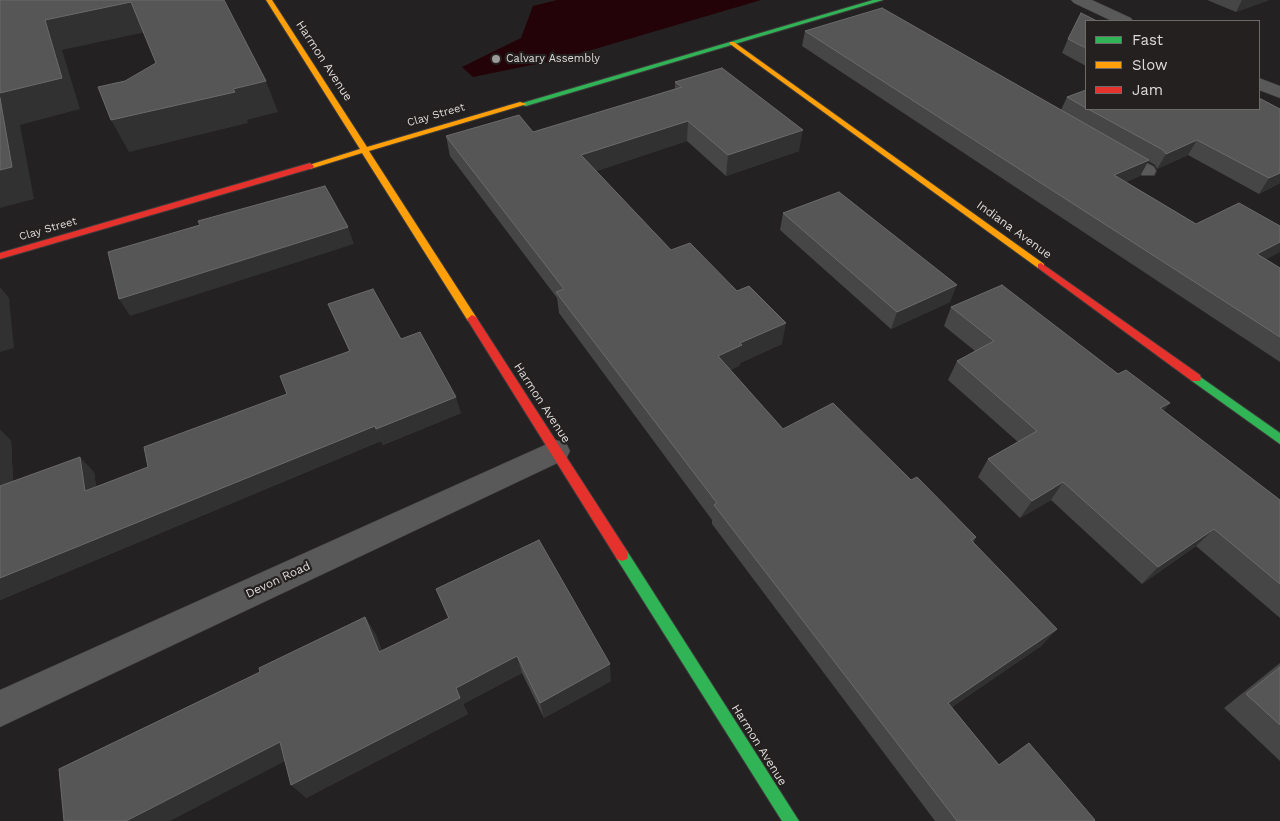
<!DOCTYPE html>
<html>
<head>
<meta charset="utf-8">
<style>
  body { margin:0 }
  #map { position:relative; width:1280px; height:821px; overflow:hidden; background:#232121; font-family:"Work Sans",sans-serif }
  canvas { display:block }
  .legend { position:absolute; left:1085px; top:20px; width:175px; height:90px; box-sizing:border-box; background:#242020; border:1px solid #6e6a6a; margin:0; padding:6px 9px; list-style:none; font-size:15px; color:#dddada }
  .legend li { display:flex; align-items:center; gap:10px; height:25px }
  .legend b { width:25px; border:1px solid #6e6a6a }
</style>
</head>
<body>
<div id="map">
<canvas width="1280" height="821"></canvas>
<ul class="legend">
<li><b style="height:6px;background:#30b455"></b>Fast</li>
<li><b style="height:6px;background:#ff9f0a"></b>Slow</li>
<li><b style="height:6px;background:#e5322d"></b>Jam</li>
</ul>
</div>
<script>
const g = document.querySelector('canvas').getContext('2d');
g.lineJoin = 'round';
function fillPath(path, color) { g.fillStyle = color; g.fill(path, 'evenodd'); }
const toPath = rows => new Path2D(rows.map(r => 'M' + r).join(''));
function strokePath(path, color, width, dash) { g.strokeStyle = color; g.lineWidth = width; g.lineCap = dash ? 'butt' : 'round'; g.setLineDash(dash || []); g.stroke(path); }
function drawText(font, color, halo, rows, align = 'center') {
  g.font = font + ' "Work Sans",sans-serif'; g.lineWidth = 4.5; g.setLineDash([]); g.textBaseline = 'middle'; g.strokeStyle = halo; g.fillStyle = color; for (const [text, x, y, turn = 0] of rows) {
    g.save(); g.translate(x, y); g.rotate((+turn || 0) * Math.PI / 180); g.textAlign = isNaN(turn) ? turn : align; if (halo) g.strokeText(text, 0, 0); g.fillText(text, 0, 0); g.restore();
  }
}
const water = toPath([
  [557,0,761,0,561,59,473,77,462,67,521,38,533,6]
]);
const lane = toPath([
  [1118,148,1154,167,1156,171,1154,175,1142,175,1112,156,1110,153,1112,150,1118,148]
]);
const street = toPath([
  [1071,0,1092,0,1131,18,1133,21,1112,21,1074,3,1071,0],
  [1259,78,1280,86,1280,98,1259,90,1259,78],
  [556,440,566,443,570,451,566,459,0,727,0,690,556,440]
]);
const fast = toPath([
  [873,0,883,0,526,106,519,104,873,0],
  [1196,374,1280,433,1280,444,1192,381,1191,378,1196,374],
  [622,549,627,551,799,821,782,821,617,559,616,555,617,551,622,549]
]);
const slow = toPath([
  [266,0,272,0,367,147,520,102,527,104,369,151,476,317,477,319,476,321,468,321,362,153,310,169,306,166,360,149,266,0],
  [730,42,734,42,1044,264,1044,268,1038,268,730,44,730,42]
]);
const jam = toPath([
  [310,163,314,166,313,168,0,259,0,253,310,163],
  [1041,263,1200,375,1201,378,1200,381,1192,381,1038,268,1038,264,1041,263],
  [472,315,476,317,627,551,628,555,627,559,622,561,617,559,467,319,472,315]
]);
const wall = toPath([
  [1207,0,1269,0,1236,12],
  [1086,21,1086,66,1062,53,1068,39],
  [805,31,1061,110,1067,97,1086,90,1086,109,1259,109,1280,183,1259,194,1188,155,1157,169,1155,165,1148,161,1140,176,1126,182,1196,224,1266,259,1280,268,1280,362,802,46],
  [675,82,799,151,726,176,687,141,596,171,671,250,782,344,740,363,739,366,730,370,783,429,911,480,976,537,973,543,1057,629,1041,646,952,707,999,765,1094,821,935,821,712,524,712,520,559,313,557,298,450,156,446,136,533,132,675,89],
  [783,213,950,302,891,329,780,230],
  [328,304,401,339,461,413,383,445,381,441,0,600,0,430,11,441,13,482,94,472,96,487,148,467,287,394,349,351,335,320],
  [951,307,1118,374,1170,403,1163,411,1280,500,1280,618,1196,546,1142,584,1051,500,1020,518,978,477,988,459,1018,442,948,380,957,361,975,351,944,326],
  [436,589,611,681,544,718,522,673,463,704,468,714,306,798,260,672,365,617,376,635,382,651,448,618],
  [1280,663,1280,761,1224,708]
]);
const shadedWall = toPath([
  [1242,0,1269,0,1236,12],
  [131,2,146,32,62,50,80,109,20,125,34,199,0,208,0,93,45,20],
  [266,81,278,112,247,120,248,123,129,152,111,120],
  [688,121,687,141,582,176,581,155],
  [803,130,799,151,726,176,728,155],
  [1197,140,1188,155,1157,169,1166,154],
  [1149,160,1140,176,1106,191,1114,175],
  [1280,173,1280,183,1259,194,1269,178],
  [348,227,354,244,130,316,119,299],
  [1280,242,1280,252,1245,271,1257,254],
  [957,285,950,302,891,329,897,312],
  [0,287,9,298,14,348,0,352],
  [786,323,782,344,740,363,739,366,715,377,718,356,740,343],
  [456,397,461,413,383,445,376,429],
  [1170,403,1155,421,1160,408],
  [375,426,381,441,0,600,0,578],
  [0,430,11,441,14,502,0,489],
  [80,457,94,472,99,506,85,491],
  [1063,482,1051,500,1020,518,1032,501],
  [1214,529,1196,546,1142,584,1158,567],
  [365,617,376,635,389,669,379,652],
  [1057,629,1041,646,936,718,948,703],
  [517,656,522,673,463,704,468,714,306,798,291,785,456,688],
  [610,664,611,681,544,718,540,703],
  [280,742,295,756,170,821,126,821]
]);
const building = toPath([
  [0,0,224,0,266,81,233,89,235,92,111,120,98,87,125,81,156,63,131,2,45,20,62,78,0,93,0,0],
  [882,8,1149,160,1114,175,1196,224,1239,203,1280,226,1280,242,1257,254,1280,268,1280,337,805,31,882,8],
  [1081,13,1097,21,1086,21,1086,48,1068,39,1081,13],
  [722,68,803,130,728,155,688,121,581,155,671,250,690,243,737,291,749,286,786,323,740,343,742,345,718,356,783,429,833,403,911,480,917,477,976,537,971,540,1057,629,948,703,999,765,1029,743,1095,820,1094,821,957,821,714,505,717,503,556,292,564,289,446,136,519,115,533,132,682,87,675,82,722,68],
  [1086,90,1086,108,1067,97,1086,90],
  [0,98,12,167,0,170,0,98],
  [1259,98,1280,109,1280,173,1269,178,1197,140,1166,154,1163,150,1088,109,1259,109,1259,98],
  [325,186,348,227,119,299,108,252,200,225,198,221,325,186],
  [839,192,957,285,897,312,783,213,839,192],
  [1002,285,1118,374,1126,370,1170,403,1160,408,1280,500,1280,584,1214,529,1158,567,1063,482,1032,501,988,459,1037,431,957,361,994,341,951,307,1002,285],
  [373,289,401,339,420,332,456,397,376,429,375,426,0,578,0,486,80,457,85,491,148,467,144,447,287,394,280,376,350,351,328,304,373,289],
  [539,540,610,664,540,703,517,656,456,688,460,698,291,785,280,742,126,821,64,821,59,769,260,672,259,668,365,617,379,652,449,618,436,589,539,540],
  [1280,667,1280,725,1246,694,1280,667]
]);
const markers = [
  [496,59,5,"#9c9999"]
];
const farPoinames = [
  ["Calvary Assembly",506,59]
];
const farStreetnames = [
  ["Clay Street",436,115,-16],
  ["Clay Street",48,229,-16]
];
const streetNames = [
  ["Harmon Avenue",324,61,57],
  ["Indiana Avenue",1014,230,36],
  ["Harmon Avenue",542,403,57],
  ["Devon Road",278,580,-25],
  ["Harmon Avenue",759,745,58]
];
fillPath(water, '#240308');
strokePath(lane, '#3e3c3c', 2);
strokePath(street, '#3e3c3c', 1);
strokePath(fast, '#3e3c3c', 2);
strokePath(slow, '#3e3c3c', 2);
strokePath(jam, '#3e3c3c', 2);
fillPath(lane, '#5a5959');
fillPath(street, '#5a5959');
fillPath(fast, '#30b455');
fillPath(slow, '#ff9f0a');
fillPath(jam, '#e5322d');
fillPath(wall, '#464646');
fillPath(shadedWall, '#313131');
fillPath(building, '#575656');
strokePath(building, '#6c6b6b', 1);
for (const [x, y, r, color] of markers) { const dot = new Path2D(); dot.arc(x, y, r, 0, 2 * Math.PI); g.fillStyle = color; g.fill(dot); strokePath(dot, '#242020', 2); }
drawText('11px', '#dddada', '#242020', farPoinames, 'left');
drawText('11px', '#dddada', '#242020', farStreetnames);
drawText('12px', '#dddada', '#242020', streetNames);
</script>
</body>
</html>
